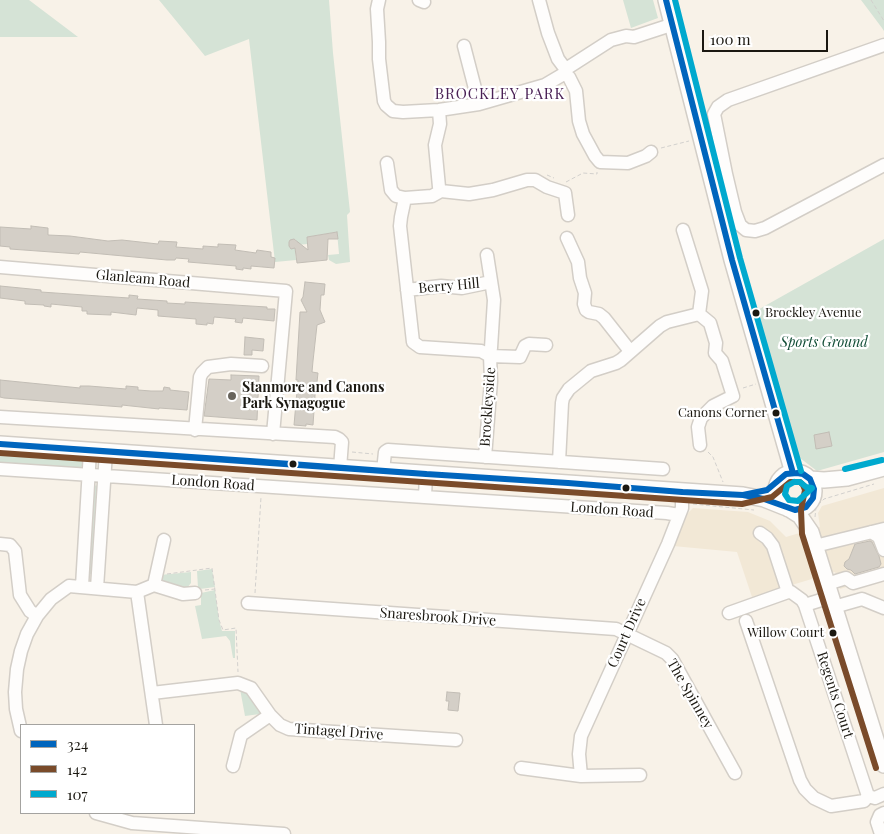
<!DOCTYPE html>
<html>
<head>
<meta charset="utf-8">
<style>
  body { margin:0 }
  #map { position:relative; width:884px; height:834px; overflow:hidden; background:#f8f2e8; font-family:"Playfair Display",serif }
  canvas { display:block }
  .legend { position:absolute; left:20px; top:724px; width:175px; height:90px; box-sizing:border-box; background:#fff; border:1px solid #a4a3a0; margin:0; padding:6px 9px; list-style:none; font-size:15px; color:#1b1811 }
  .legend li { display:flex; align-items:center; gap:10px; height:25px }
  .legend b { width:25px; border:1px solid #a4a3a0 }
  .scale { position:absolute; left:702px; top:30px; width:126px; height:22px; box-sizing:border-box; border:2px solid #1b1811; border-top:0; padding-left:6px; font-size:15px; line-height:18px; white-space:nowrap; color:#1b1811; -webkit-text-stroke:4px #fff; paint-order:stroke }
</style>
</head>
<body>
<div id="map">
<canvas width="884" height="834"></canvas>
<ul class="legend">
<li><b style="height:6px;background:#0065bd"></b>324</li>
<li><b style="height:6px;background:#7a4b2a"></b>142</li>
<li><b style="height:6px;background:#00a9ce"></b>107</li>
</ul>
<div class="scale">100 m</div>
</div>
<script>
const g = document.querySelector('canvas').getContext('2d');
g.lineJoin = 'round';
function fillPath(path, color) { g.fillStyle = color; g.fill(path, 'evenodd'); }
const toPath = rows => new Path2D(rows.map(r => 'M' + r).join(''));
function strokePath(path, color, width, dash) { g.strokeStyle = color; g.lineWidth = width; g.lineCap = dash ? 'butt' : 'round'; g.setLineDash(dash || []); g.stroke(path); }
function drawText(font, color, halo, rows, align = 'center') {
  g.font = font + ' "Playfair Display",serif'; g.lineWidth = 4.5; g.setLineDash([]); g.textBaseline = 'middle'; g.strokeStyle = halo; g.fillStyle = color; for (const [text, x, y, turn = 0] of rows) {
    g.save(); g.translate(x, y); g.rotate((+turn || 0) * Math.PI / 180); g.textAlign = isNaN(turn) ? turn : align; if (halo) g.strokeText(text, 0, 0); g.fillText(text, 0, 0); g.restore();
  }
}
const built = toPath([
  [884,488,884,576,840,589,835,572,752,597,737,552,673,546,688,513,693,508,748,512,770,521,786,537,820,527,818,513,822,506]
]);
const green = toPath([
  [0,0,29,0,78,37,0,37],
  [159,0,329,0,333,53,350,212,347,215,350,262,336,264,329,260,328,255,339,254,337,232,307,237,307,244,298,245,297,242,295,239,290,240,289,242,289,246,291,249,295,248,296,260,275,262,249,39,205,56],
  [623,0,653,0,658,18,631,28],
  [861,0,884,0,884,31,882,28],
  [884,239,884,452,817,471,800,458,792,445,754,312],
  [0,452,79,457,83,460,83,465,80,468,0,466],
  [92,485,99,486,94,574,87,574],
  [212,569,215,587,200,589,198,588,197,571],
  [191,572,191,583,187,588,184,589,161,582,160,575],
  [215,590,219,620,222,631,235,631,235,658,233,658,230,641,226,636,202,639,195,606,201,605,201,593],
  [240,689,249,693,260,710,260,714,245,716]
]);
const building = toPath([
  [31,226,48,228,48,235,70,236,108,241,122,240,158,244,159,241,177,242,176,247,203,249,203,246,218,247,218,244,236,245,235,250,256,253,257,250,271,252,271,257,275,258,274,268,251,266,251,269,243,268,243,270,236,269,236,266,188,262,189,259,176,258,175,260,167,260,80,252,79,254,10,249,10,247,0,246,0,227,31,229,31,226],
  [337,232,338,239,328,239,327,260,297,263,295,248,291,249,289,246,289,242,290,240,294,239,308,250,307,237,337,232],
  [305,282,325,284,324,295,321,295,320,310,325,322,317,325,313,361,312,372,318,373,317,382,316,381,313,425,306,424,306,426,294,425,298,380,296,380,300,312,307,312,301,300,303,297,305,282],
  [0,286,41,290,41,292,99,296,129,298,129,295,138,296,137,299,167,301,167,303,185,304,185,302,267,307,267,309,275,309,274,321,243,318,242,323,235,322,236,319,214,317,213,324,207,323,207,325,196,324,196,319,158,316,158,310,137,308,136,315,111,312,111,315,87,314,87,311,82,311,82,307,51,304,51,307,44,306,44,305,25,304,25,301,0,298,0,286],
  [245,337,264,339,263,351,252,350,252,355,244,355,245,337],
  [231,375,259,376,257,420,204,416,209,379,231,380,231,375],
  [0,380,80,388,80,386,89,386,126,389,126,386,138,387,138,390,151,391,163,391,164,387,170,388,170,390,189,392,187,410,159,408,159,409,122,405,122,407,4,398,0,397,0,380],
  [829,432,832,446,816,449,814,435,829,432],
  [870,541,872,542,879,556,881,564,879,567,855,574,851,570,847,569,844,566,845,562,849,559,855,544,870,541],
  [447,692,460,693,458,711,448,710,449,701,446,701,447,692]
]);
const path = toPath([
  [871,0,884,21],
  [661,148,689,141],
  [547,175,554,178],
  [566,182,583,173,597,174,597,172],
  [743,388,756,384],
  [352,452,373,454],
  [708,452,713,457,723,482],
  [693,504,754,510],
  [815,517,816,507,824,499,874,484],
  [167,574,212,568,219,620,223,630,236,628,238,672],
  [205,590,215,589],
  [255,593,261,497]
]);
const minor = toPath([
  [379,0,377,9,379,42,379,59,384,101,386,105,393,111,403,112,439,110,479,104,545,85,562,75],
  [419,0,424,2],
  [539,0,548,33,558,59,564,67],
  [464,46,479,104],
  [569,67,611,40,626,36,634,37,674,24],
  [569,77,576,91,579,121,583,134,595,156,600,162,628,163,646,156,651,152],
  [439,110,440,124,435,145,439,187,441,191,469,194,493,190,527,180,535,180,547,187,565,193,568,215],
  [387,163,391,190,396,196,405,198,432,196,441,191],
  [726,174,735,212,740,225,746,230,755,231,765,228,884,165],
  [711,177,726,174,714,114,718,107,728,100,884,45],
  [405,198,401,217,400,226,413,342,420,347,481,351,490,356],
  [567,238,578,262,580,278,585,293,584,304,586,310,589,312,599,314,604,318,630,351],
  [487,255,494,300,491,348,489,354],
  [0,267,286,291,273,434],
  [407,290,441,286,462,288,491,282],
  [699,314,710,323,716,343,715,353,722,361,733,396,713,406,701,418,698,427,700,445],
  [0,417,335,437,339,439,342,442,340,468],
  [195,430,200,377,202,373,208,367,231,364,262,366],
  [485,457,491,381,490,356,520,357,525,346,529,344,546,345],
  [559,462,562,403,563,398,569,389,591,371,616,363,621,360,660,326,667,322,699,314,702,291,683,230],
  [0,469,667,513,679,515],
  [383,471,385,452,388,450,663,469],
  [425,497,426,474],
  [871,532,879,537,884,550],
  [760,533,767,538,773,546,788,592],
  [0,544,10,545,15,551,20,595,30,611,37,616],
  [815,546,884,529],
  [827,584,846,578,853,583,884,574],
  [154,585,164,540],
  [82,586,90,451],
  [97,588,106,452],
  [137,592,154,585,183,594,195,593],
  [831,597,805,605,868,796,875,798,884,794],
  [248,603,616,629,666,653,672,659,735,773],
  [834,607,862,599,884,608],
  [729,613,788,592,791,592,802,600,805,605],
  [746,621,800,780,805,789,814,798,831,806,864,801,868,796],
  [152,693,238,683,251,688,270,715,280,725,289,729,456,740],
  [21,731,16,709,15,692,17,669,21,651,27,634,37,616,51,599,69,586,137,592,156,725],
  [233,766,241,735,270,715],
  [521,768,581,776,640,775],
  [581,776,579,754,581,736,668,544,682,508,682,492],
  [96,813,132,823,284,834],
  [881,834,877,822,880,815,884,813]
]);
const major = toPath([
  [666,0,732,260,793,473],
  [0,444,743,495,764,499,784,507],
  '776 491a19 19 0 1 1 38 0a19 19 0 1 1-38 0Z',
  [810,479,824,480,847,478,884,468],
  [789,509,800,516,811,532,884,765]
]);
const bus1 = toPath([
  [666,0,732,260,793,473],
  [0,444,250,461,426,474,0,444],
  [797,473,803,474,810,479,814,489,813,498,806,507,795,510,764,499,743,495,767,490,786,474,797,473],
  [426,474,568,483],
  [426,474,568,483],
  [568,483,682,492],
  [568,483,682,492],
  [682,492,743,495],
  [682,492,743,495]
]);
const bus2 = toPath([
  [0,453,742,504,772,497,790,482,800,482,803,485,805,490,801,510,802,534,876,768]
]);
const bus3 = toPath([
  [675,0,740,258,801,471],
  [845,469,882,460],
  [794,482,800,482,806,487,812,488,798,501,789,500,785,494,787,486,794,482]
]);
const markers = [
  [756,313,4.5,"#1b1811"],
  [232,396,5,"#68645c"],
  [776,413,4.5,"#1b1811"],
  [293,464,4.5,"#1b1811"],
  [626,488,4.5,"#1b1811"],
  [833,633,4.5,"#1b1811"]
];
const busNames = [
  ["Brockley Avenue",765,313,"left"],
  ["Canons Corner",767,413],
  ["Willow Court",824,633]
];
const streetNames = [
  ["Glanleam Road",143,279,5],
  ["Berry Hill",449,286,-5],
  ["Brockleyside",488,407,-86],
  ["London Road",213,483,4],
  ["London Road",612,510,4],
  ["Snaresbrook Drive",438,617,4],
  ["Court Drive",627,633,-66],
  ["The Spinney",690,694,60],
  ["Regents Court",835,695,72],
  ["Tintagel Drive",339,732,4]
];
const parkNames = [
  ["Sports Ground",824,343]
];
const poiNames = [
  ["Stanmore and Canons",242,388],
  ["Park Synagogue",242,404]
];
const neighbourhoodNames = [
  ["BROCKLEY PARK",500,94]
];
fillPath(built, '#f2e8d6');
fillPath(green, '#d5e3d6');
fillPath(building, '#d4cfc7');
strokePath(building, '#c2bdb5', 1);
strokePath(minor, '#d3cec7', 15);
strokePath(major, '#d3cec7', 18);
strokePath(path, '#d2d0cd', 1, [4, 2.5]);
strokePath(minor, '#fefdfc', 12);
strokePath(major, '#fefdfc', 15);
strokePath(bus1, '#0065bd', 6);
strokePath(bus2, '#7a4b2a', 6);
strokePath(bus3, '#00a9ce', 6);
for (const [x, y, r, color] of markers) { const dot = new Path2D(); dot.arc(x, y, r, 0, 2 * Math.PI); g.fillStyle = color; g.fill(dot); strokePath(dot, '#fff', 2); }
drawText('13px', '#1b1811', '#fff', busNames, 'right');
drawText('14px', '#1b1811', '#fff', streetNames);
drawText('italic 14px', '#114d36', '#fff', parkNames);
drawText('bold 14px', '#1b1811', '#fff', poiNames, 'left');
g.letterSpacing = '1px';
drawText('15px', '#4a2155', '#fff', neighbourhoodNames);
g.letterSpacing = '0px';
</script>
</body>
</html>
